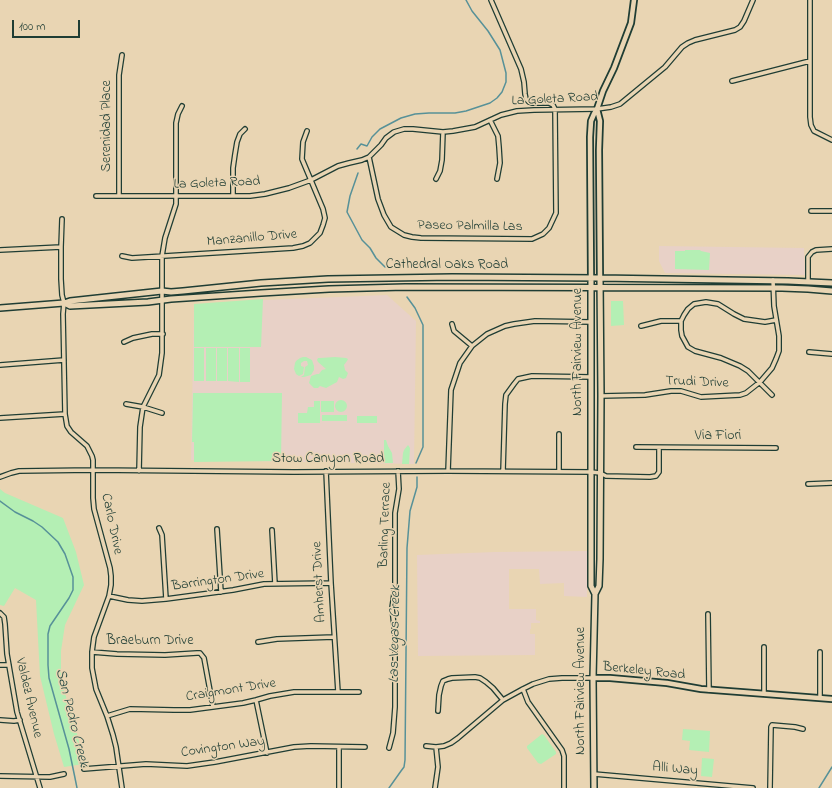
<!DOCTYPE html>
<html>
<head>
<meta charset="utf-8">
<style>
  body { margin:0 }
  #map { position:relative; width:832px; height:788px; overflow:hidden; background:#e9d5b3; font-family:"Indie Flower",sans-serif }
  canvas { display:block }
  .scale { position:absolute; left:12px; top:20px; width:68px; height:18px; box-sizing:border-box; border:2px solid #1f3d34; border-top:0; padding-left:5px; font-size:12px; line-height:14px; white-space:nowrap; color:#1f3d34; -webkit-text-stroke:3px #e9d5b3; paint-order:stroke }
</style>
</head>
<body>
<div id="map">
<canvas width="832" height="788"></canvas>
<div class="scale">100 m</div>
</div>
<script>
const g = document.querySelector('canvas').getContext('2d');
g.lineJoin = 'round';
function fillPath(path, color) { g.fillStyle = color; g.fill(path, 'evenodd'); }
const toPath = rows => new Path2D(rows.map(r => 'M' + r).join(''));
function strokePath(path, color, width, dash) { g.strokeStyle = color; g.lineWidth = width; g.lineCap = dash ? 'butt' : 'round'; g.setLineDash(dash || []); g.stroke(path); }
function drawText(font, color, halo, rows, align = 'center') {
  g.font = font + ' "Indie Flower",sans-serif'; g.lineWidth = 3; g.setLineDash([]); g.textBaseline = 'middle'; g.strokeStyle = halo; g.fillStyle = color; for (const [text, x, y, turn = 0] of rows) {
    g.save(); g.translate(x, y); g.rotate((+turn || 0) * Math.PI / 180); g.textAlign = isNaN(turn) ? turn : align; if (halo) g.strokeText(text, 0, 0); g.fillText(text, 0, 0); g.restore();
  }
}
const built = toPath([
  [659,246,804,248,805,275,665,273,659,261],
  [387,295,416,321,414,464,191,460,194,305,265,300],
  [587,551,587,597,564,596,564,583,540,584,539,569,509,569,509,609,536,609,536,620,540,621,540,623,531,623,531,629,530,629,530,634,535,634,535,655,418,656,417,555,495,552]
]);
const green = toPath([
  [685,250,700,250,701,251,710,253,709,270,675,269,675,251,685,251],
  [263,299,261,347,194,347,194,304],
  [611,301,623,301,624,325,611,326],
  [194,348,204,348,204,381,194,381],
  [206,348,216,348,216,381,206,381],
  [217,348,227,348,227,381,217,381],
  [228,348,239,348,239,382,228,381],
  [240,348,250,348,250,382,240,382],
  [303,357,306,357,312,360,314,366,314,370,311,375,304,377,301,377,304,375,305,367,308,365,307,361,304,361,301,363,301,366,304,367,303,374,299,376,296,374,294,369,295,363,296,361,300,358],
  [335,357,346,358,348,359,347,361,344,365,345,370,348,373,346,378,343,379,339,377,337,382,326,388,320,386,318,388,314,388,309,383,311,376,317,374,319,374,322,370,326,369,318,362,317,360,318,358,320,358],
  [193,393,282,393,281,461,194,462,194,442,192,442],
  '335 406a6 6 0 1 1 12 0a6 6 0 1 1-12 0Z',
  [314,401,320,401,320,423,298,423,298,413,307,413,308,407,314,407],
  [321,401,334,401,334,412,321,412],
  [322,415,347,415,347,421,322,421],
  [357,416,377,416,377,423,357,423],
  [384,440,386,440,388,446,392,453,393,463,384,463],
  [408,445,410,448,409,464,402,464,403,453,404,450],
  [0,489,5,493,63,518,76,552,84,585,65,625,61,651,61,680,78,737,83,764,64,767,54,734,40,676,36,600,15,588,4,606,0,605],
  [683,729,710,731,709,752,689,750,690,741,682,740],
  [542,734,544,735,556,752,556,754,541,764,538,763,527,748,527,746],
  [702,758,714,759,712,777,701,776]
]);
const stream = toPath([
  [357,149,361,144,367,146,372,137,380,129,401,118,415,114,429,113,455,113,466,111,490,103,497,98,502,92,506,82,506,73,500,50,488,31,472,11,466,0],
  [358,173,350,196,347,212,362,240,370,248,376,258,385,267],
  [407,297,415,308,423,325,423,447,416,463],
  [0,501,15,512,33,521,42,527,58,542,65,554,73,577,73,590,69,598,50,626,48,634,48,665,49,678,69,749,75,778,77,788],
  [389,788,401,771,404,767,405,760,407,548,410,511,417,487,417,477],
  [819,788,832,767]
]);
const minor = toPath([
  [810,0,810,117,811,125,814,131,832,140],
  [732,81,810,61],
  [490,120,498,136,499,147,500,163,497,179],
  [369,157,378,199,384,215,391,227,404,235,412,237,421,238,532,239,543,234,549,228,556,213,555,109,553,105,549,103,532,103,529,102,526,99,525,94,524,82,521,69,491,0],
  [436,179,440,171,442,160,443,132],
  [96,196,250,196,265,194,289,188,311,180,338,166,349,163,362,160,369,157,381,145,386,138,394,132,404,129,413,129,443,132,453,131,475,127,501,115,517,111,534,110,597,109,611,107,620,104,665,67,682,47,688,43,695,40,735,30,740,27,744,21,753,0],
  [119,196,119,75,122,55],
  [233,196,233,168,235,154,237,142,240,134,245,129],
  [811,211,832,211],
  [62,219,61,247,61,279,62,295,64,303,63,314,65,414,67,426,71,432,87,446,92,456,93,460,93,498,94,509,110,568,111,576,111,585,109,596,94,637,92,652,92,668,96,689,107,716,113,735,116,747,122,788],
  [0,250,61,247],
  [122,256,132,258,293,248,303,246,310,243,320,233,323,225,325,218,323,209,302,159,303,142,307,131],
  [808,281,808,257,812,252,816,250,832,249],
  [452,324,454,331,472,346],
  [641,326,661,321,681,321],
  [124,342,133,338,152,334,163,334],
  [809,352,832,354],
  [0,365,64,360],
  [772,395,748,371,740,366,721,358,695,351,688,347,682,336,681,330,681,321,684,315,688,309,694,304,706,302,718,304,734,314,744,319,765,322,776,320],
  [601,396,645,395,671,391,681,391,701,397,740,395,746,393,760,382,772,368,776,359,779,351,779,336,774,306,773,280],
  [126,404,143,407,162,413],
  [0,418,65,414],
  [636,447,776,448],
  [139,471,140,427,143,407,159,375,162,353,162,256,165,238,176,204,176,123,178,114,182,106],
  [326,471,331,583,338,692],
  [448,471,451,390,460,363,472,346,487,334,505,326,514,324,535,321,591,322],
  [503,471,505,404,506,395,514,384,518,379,532,376,591,377],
  [559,471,559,434],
  [0,477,11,473,19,471,93,470,294,472,448,471,591,472,600,473,606,476,650,477,656,476,659,472,659,448],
  [808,484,832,483],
  [159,528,162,535,166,599],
  [217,529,221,592],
  [272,530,275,584],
  [109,596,128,600,142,601,166,599,233,590,264,584,331,583],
  [0,613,4,617,5,624,7,654,17,712,40,788],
  [708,614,709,690],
  [258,642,277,639,334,637],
  [92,652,117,654,165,655,197,653,200,653,204,658,213,707],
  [0,665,9,665],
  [523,689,528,702,562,750,564,756,564,788],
  [764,694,764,647],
  [820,698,820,652],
  [256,700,267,753],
  [438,711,439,695,441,686,443,681,448,679,452,678,475,677,480,678,486,682,493,688,503,700],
  [107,716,130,709,174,710,190,710,243,703,256,700,270,696,294,692,359,692],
  [0,720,14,721,20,720],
  [426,746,436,747,444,746,451,743,458,738,503,700,523,689,533,684,549,679,562,678,593,678],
  [389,748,393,733,395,707,395,635,392,608,395,587,395,513,399,489,398,471],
  [84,769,146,764,187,766,215,762,294,747,311,746,365,747],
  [594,774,753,788],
  [0,776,50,777,64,774],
  [339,788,339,747],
  [435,788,438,767,436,747],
  [770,788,771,727,772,725,795,727,803,729]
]);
const tertiary = toPath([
  [597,109,600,121,599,150,600,278],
  [591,278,590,137,591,121,594,114,597,109,603,91,614,68,631,23,634,0],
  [593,678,610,678,667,683,701,689,832,699]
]);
const secondary = toPath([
  [591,278,591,586,595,594],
  [64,303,70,306,148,302,171,299,261,293,329,289,405,287,782,288,808,289,832,291],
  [0,308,64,303,70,301,162,291,171,292,183,291,261,283,328,279,452,277,600,278,788,281,832,283],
  [594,788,593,678,595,594,599,586,600,559,601,396,600,278]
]);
const streetNames = [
  ["La Goleta Road",555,100,-3],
  ["Serenidad Place",108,126,-90],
  ["La Goleta Road",217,184,-2],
  ["Paseo Palmilla Las",470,227,1],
  ["Manzanillo Drive",252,239,-5],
  ["Cathedral Oaks Road",447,266],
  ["North Fairview Avenue",579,352,-90],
  ["Trudi Drive",697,383,2],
  ["Via Fiori",718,437],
  ["Stow Canyon Road",328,460],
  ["Carlo Drive",111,524,78],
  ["Barling Terrace",386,525,-88],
  ["Barrington Drive",218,581,-8],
  ["Amherst Drive",320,582,-93],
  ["Braeburn Drive",150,642],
  ["Berkeley Road",644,672,6],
  ["Craigmont Drive",231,691,-9],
  ["North Fairview Avenue",582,691,-90],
  ["Valdez Avenue",28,698,77],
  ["Covington Way",223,748,-8],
  ["Alli Way",675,770,5]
];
const waterNames = [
  ["Las Vegas Creek",396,634,-89],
  ["San Pedro Creek",71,718,76]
];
fillPath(built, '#e8d1c7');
fillPath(green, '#b4efb4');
strokePath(stream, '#579198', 1.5);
strokePath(minor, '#1f3d34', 6);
strokePath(tertiary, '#1f3d34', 8);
strokePath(secondary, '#1f3d34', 8);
strokePath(minor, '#e9d5b3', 3.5);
strokePath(tertiary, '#e9d5b3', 4.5);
strokePath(secondary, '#e9d5b3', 5);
drawText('14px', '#1f3d34', '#e9d5b3', streetNames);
drawText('italic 15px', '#284b45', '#e9d5b3', waterNames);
</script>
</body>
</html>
